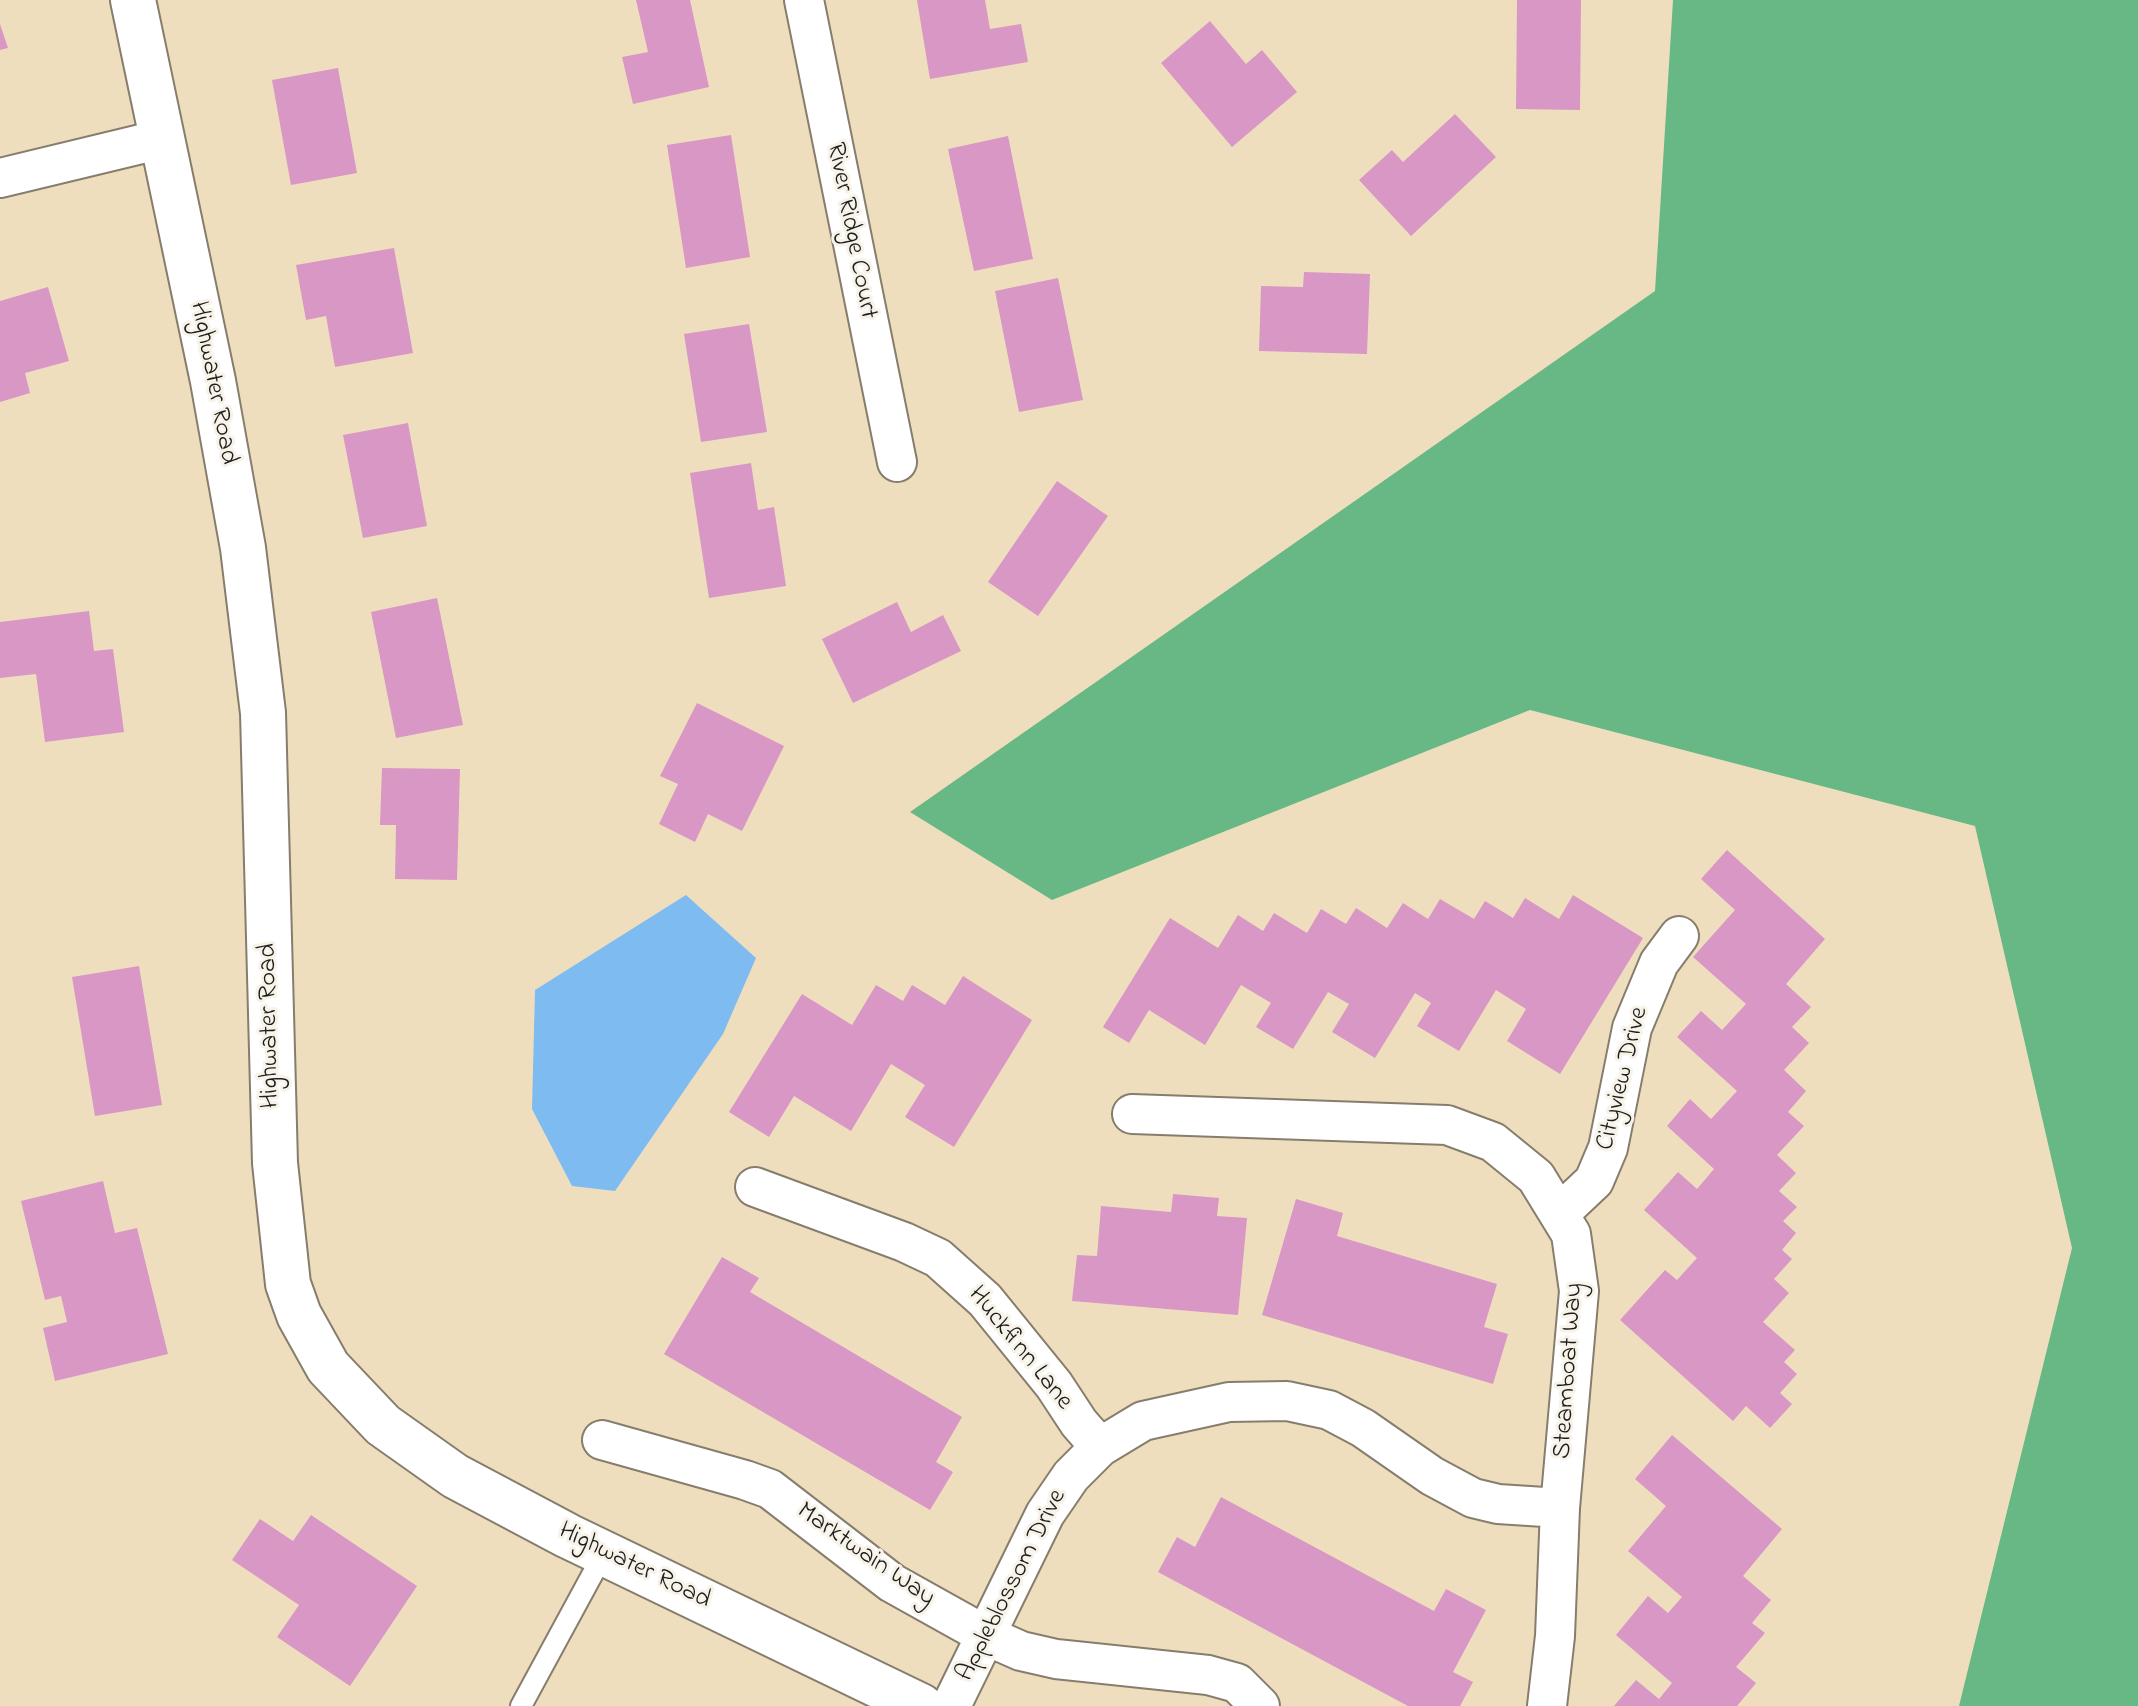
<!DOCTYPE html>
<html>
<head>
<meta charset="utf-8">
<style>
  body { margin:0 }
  canvas { display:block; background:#efdebe }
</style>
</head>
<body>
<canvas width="2138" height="1706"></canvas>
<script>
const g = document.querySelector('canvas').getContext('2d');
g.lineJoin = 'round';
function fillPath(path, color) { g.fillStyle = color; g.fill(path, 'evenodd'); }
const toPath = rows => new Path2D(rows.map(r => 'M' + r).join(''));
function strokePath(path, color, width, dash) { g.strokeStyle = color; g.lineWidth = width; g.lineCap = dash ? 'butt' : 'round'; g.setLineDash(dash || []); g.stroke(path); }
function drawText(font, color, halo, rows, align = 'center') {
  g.font = font + ' "Indie Flower",sans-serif'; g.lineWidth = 6; g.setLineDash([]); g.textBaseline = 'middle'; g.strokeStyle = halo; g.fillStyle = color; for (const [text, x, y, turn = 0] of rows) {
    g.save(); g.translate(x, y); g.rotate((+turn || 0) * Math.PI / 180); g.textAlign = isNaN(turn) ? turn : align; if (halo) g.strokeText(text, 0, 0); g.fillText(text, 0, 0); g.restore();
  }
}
const forest = toPath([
  [1673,0,2138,0,2138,1706,1959,1706,2072,1248,1975,826,1530,710,1052,900,910,812,1655,291]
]);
const water = toPath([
  [686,895,756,958,723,1034,615,1191,572,1186,532,1109,535,990]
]);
const building = toPath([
  [636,0,690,0,709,87,633,104,622,57,648,52],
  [917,0,985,0,990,29,1021,24,1028,62,930,79],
  [1517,0,1581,0,1580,110,1516,109],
  [1210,21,1246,64,1262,50,1297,92,1232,147,1161,63],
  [0,24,8,48,0,50],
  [338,68,357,173,291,185,272,80],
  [1455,114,1496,157,1411,236,1359,180,1392,150,1403,162],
  [731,135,750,257,686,268,667,145],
  [1008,136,1033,259,974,271,948,149],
  [394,248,413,353,335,367,326,316,306,320,296,265],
  [1304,272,1370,274,1367,354,1259,351,1261,286,1303,287],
  [1058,278,1083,400,1019,412,995,291],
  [48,287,69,361,25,373,30,393,0,402,0,301],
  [749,324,767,432,701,442,684,334],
  [408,423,427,526,363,538,343,435],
  [751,463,758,510,774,507,786,586,709,598,690,473],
  [1057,481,1108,516,1038,616,988,582],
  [437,598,463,725,396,738,371,612],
  [897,602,911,632,943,615,961,651,853,703,822,639],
  [89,611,94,651,113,649,124,732,45,742,36,674,0,678,0,622],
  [697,703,784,746,742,831,708,814,695,842,659,824,678,784,660,776],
  [382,768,460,769,457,880,395,879,396,825,380,825],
  [1727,850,1825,939,1786,984,1811,1007,1792,1027,1809,1043,1784,1070,1806,1091,1788,1112,1804,1126,1777,1155,1796,1173,1779,1191,1797,1207,1783,1221,1796,1233,1782,1250,1792,1259,1774,1279,1789,1293,1763,1322,1795,1350,1784,1362,1797,1374,1780,1393,1792,1404,1770,1428,1746,1406,1733,1421,1620,1320,1665,1270,1677,1280,1697,1258,1644,1210,1678,1172,1697,1189,1714,1169,1667,1126,1690,1099,1711,1119,1737,1091,1677,1037,1701,1011,1722,1030,1746,1004,1693,957,1735,910,1701,879],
  [1573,895,1643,938,1560,1074,1507,1041,1526,1009,1496,990,1459,1051,1417,1026,1431,1003,1415,993,1375,1058,1332,1032,1349,1004,1328,992,1293,1049,1256,1027,1271,1003,1241,985,1205,1045,1149,1010,1129,1043,1103,1027,1170,918,1218,948,1238,915,1263,931,1274,913,1307,933,1321,909,1346,924,1356,908,1387,928,1403,903,1428,919,1440,899,1474,919,1485,901,1513,918,1525,898,1559,919],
  [139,966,162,1105,95,1116,72,977],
  [963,976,1032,1020,954,1147,905,1117,925,1085,891,1064,851,1131,794,1096,769,1137,729,1112,802,994,852,1025,876,985,903,1001,912,985,945,1005],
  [103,1181,115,1233,137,1228,168,1354,55,1381,43,1328,67,1322,61,1296,45,1300,21,1201],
  [1173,1194,1219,1198,1217,1216,1247,1218,1238,1315,1072,1301,1077,1255,1097,1256,1101,1206,1171,1212],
  [1296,1199,1343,1213,1337,1236,1497,1284,1484,1327,1508,1334,1493,1384,1262,1315],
  [722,1257,759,1278,750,1292,962,1417,936,1462,953,1472,930,1510,664,1354],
  [1672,1435,1782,1529,1743,1576,1771,1600,1752,1623,1765,1633,1736,1667,1756,1683,1737,1706,1614,1706,1636,1680,1659,1699,1672,1683,1616,1635,1648,1596,1668,1613,1682,1597,1628,1551,1666,1506,1635,1479],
  [1221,1497,1434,1611,1446,1589,1486,1610,1453,1672,1473,1682,1460,1706,1408,1706,1158,1572,1177,1537,1195,1547],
  [311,1515,417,1586,350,1686,277,1637,299,1605,232,1560,260,1519,293,1541]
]);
const service = toPath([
  [521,1706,604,1553]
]);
const minor = toPath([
  [804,0,897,462],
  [0,178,162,139],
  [1132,1114,1447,1125,1493,1142,1536,1177,1571,1234,1579,1291,1560,1508,1555,1636,1547,1706],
  [755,1187,904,1242,938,1258,985,1300,1054,1385,1079,1423,1100,1447],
  [1559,1214,1594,1181,1608,1148,1632,1028,1659,963,1679,936],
  [602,1440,745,1480,770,1489,892,1583,987,1636,1021,1651,1056,1659,1208,1675,1237,1683,1260,1706],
  [951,1706,1045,1514,1071,1476,1100,1447,1143,1421,1229,1402,1287,1401,1329,1410,1363,1428,1432,1476,1473,1498,1498,1504,1560,1508]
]);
const tertiary = toPath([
  [133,0,213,381,243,548,263,713,275,1163,288,1284,299,1315,328,1367,383,1425,455,1476,568,1536,921,1706]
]);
const streetNames = [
  ["River Ridge Court",850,231,79],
  ["Highwater Road",212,383,79],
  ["Highwater Road",271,1026,-91],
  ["Cityview Drive",1624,1079,-76],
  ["Huckfinn Lane",1019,1349,51],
  ["Steamboat Way",1570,1371,-86],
  ["Marktwain Way",865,1556,35],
  ["Highwater Road",634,1567,26],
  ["Appleblossom Drive",1013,1586,-63]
];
fillPath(forest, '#67b884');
fillPath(water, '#7ebbf1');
fillPath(building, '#d897c5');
strokePath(service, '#867d6d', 24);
strokePath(minor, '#867d6d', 42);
strokePath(tertiary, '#867d6d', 48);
strokePath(service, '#fff', 20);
strokePath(minor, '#fff', 38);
strokePath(tertiary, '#fff', 44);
drawText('26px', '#1c1c1c', '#f7f3e8', streetNames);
</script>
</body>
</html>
